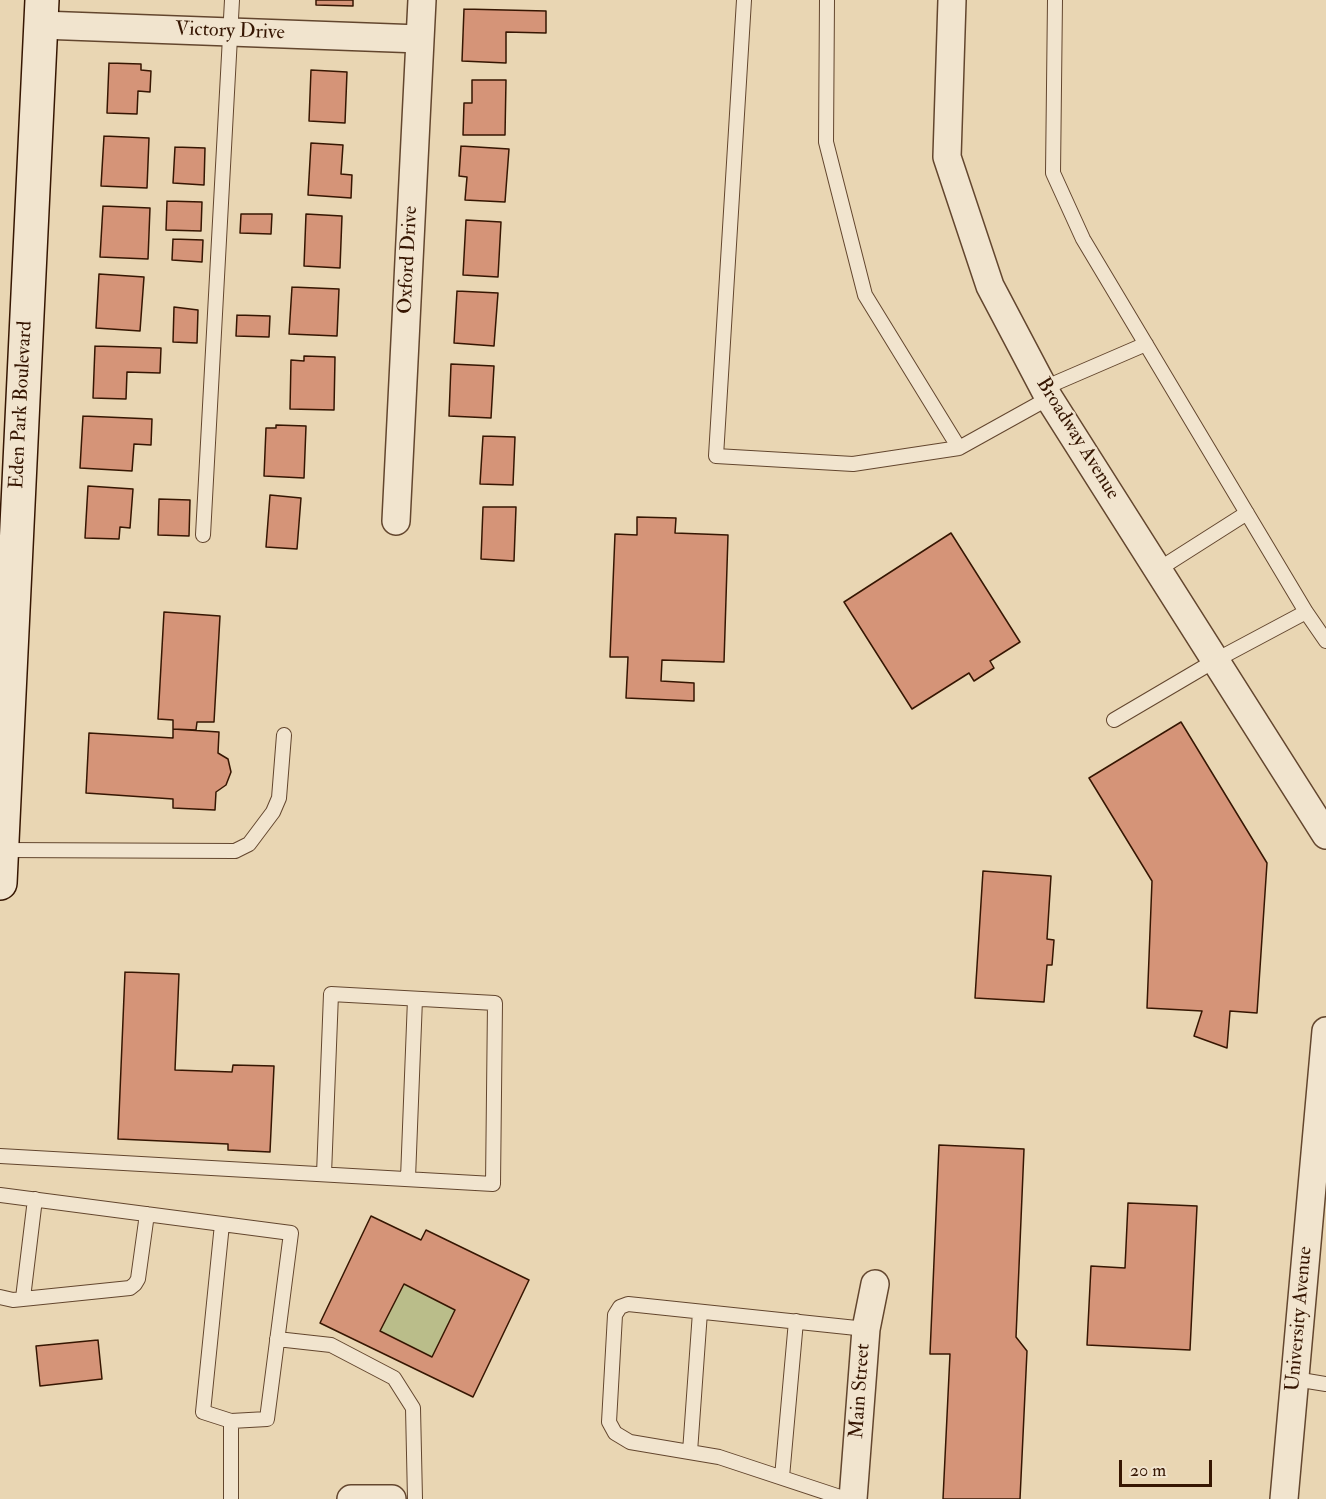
<!DOCTYPE html>
<html>
<head>
<meta charset="utf-8">
<style>
  body { margin:0 }
  #map { position:relative; width:1326px; height:1499px; overflow:hidden; background:#e9d6b3; font-family:"IM FELL Double Pica",serif }
  canvas { display:block }
  .scale { position:absolute; left:1119px; top:1460px; width:93px; height:27px; box-sizing:border-box; border:3px solid #361602; border-top:0; padding-left:8px; font-size:18px; line-height:21px; white-space:nowrap; color:#361602; -webkit-text-stroke:4px #f1e4ce; paint-order:stroke }
</style>
</head>
<body>
<div id="map">
<canvas width="1326" height="1499"></canvas>
<div class="scale">20 m</div>
</div>
<script>
const g = document.querySelector('canvas').getContext('2d');
g.lineJoin = 'round';
function fillPath(path, color) { g.fillStyle = color; g.fill(path, 'evenodd'); }
const toPath = rows => new Path2D(rows.map(r => 'M' + r).join(''));
function strokePath(path, color, width, dash) { g.strokeStyle = color; g.lineWidth = width; g.lineCap = dash ? 'butt' : 'round'; g.setLineDash(dash || []); g.stroke(path); }
function drawText(font, color, halo, rows, align = 'center') {
  g.font = font + ' "IM FELL Double Pica",serif'; g.lineWidth = 4.5; g.setLineDash([]); g.textBaseline = 'middle'; g.strokeStyle = halo; g.fillStyle = color; for (const [text, x, y, turn = 0] of rows) {
    g.save(); g.translate(x, y); g.rotate((+turn || 0) * Math.PI / 180); g.textAlign = isNaN(turn) ? turn : align; if (halo) g.strokeText(text, 0, 0); g.fillText(text, 0, 0); g.restore();
  }
}
const green = toPath([
  [404,1284,455,1310,432,1357,380,1331]
]);
const building = toPath([
  [316,0,353,0,353,6,316,5,316,0],
  [464,9,546,11,546,33,506,32,506,63,462,61,464,9],
  [109,63,141,64,141,70,151,71,150,92,138,91,137,114,107,113,109,63],
  [311,70,347,72,345,123,309,121,311,70],
  [472,80,506,80,505,135,463,135,464,103,472,103,472,80],
  [104,136,149,138,147,188,101,186,104,136],
  [311,143,343,145,341,174,352,175,351,198,308,195,311,143],
  [461,146,509,149,505,202,465,200,467,177,459,176,461,146],
  [175,147,205,148,204,185,173,183,175,147],
  [167,201,202,202,201,231,166,230,167,201],
  [103,206,150,208,148,259,100,257,103,206],
  [241,214,272,214,271,234,240,233,241,214],
  [306,214,342,216,340,268,304,266,306,214],
  [466,220,501,222,498,277,463,275,466,220],
  [173,239,203,240,202,262,172,260,173,239],
  [99,274,144,277,140,331,96,328,99,274],
  [292,287,339,289,337,336,289,334,292,287],
  [457,291,498,293,494,346,454,343,457,291],
  [174,307,198,310,197,343,173,342,174,307],
  [237,315,270,316,269,337,236,336,237,315],
  [95,346,161,348,160,373,127,372,126,399,93,398,95,346],
  [304,356,335,357,334,410,290,409,291,360,304,361,304,356],
  [451,364,494,366,491,418,449,416,451,364],
  [83,416,152,419,151,445,134,444,132,471,80,468,83,416],
  [276,425,306,426,304,478,264,476,266,428,276,428,276,425],
  [483,436,515,437,513,485,480,484,483,436],
  [88,486,133,489,130,528,120,527,119,539,85,538,88,486],
  [270,495,301,498,297,549,266,547,270,495],
  [159,499,190,500,189,536,158,535,159,499],
  [483,507,516,507,514,561,481,559,483,507],
  [637,517,676,518,675,533,728,535,724,662,662,660,661,681,694,683,694,701,626,698,628,657,610,657,615,534,637,535,637,517],
  [951,533,1020,642,990,661,994,668,974,681,969,673,912,709,844,602,951,533],
  [164,612,220,616,214,722,197,722,196,730,173,729,173,720,158,719,164,612],
  [1181,722,1267,863,1257,1013,1230,1011,1227,1048,1194,1036,1202,1011,1147,1008,1152,881,1089,778,1181,722],
  [173,729,219,732,218,753,228,759,231,772,226,785,216,792,215,810,173,808,173,799,86,793,89,733,173,738,173,729],
  [983,871,1051,876,1047,939,1054,940,1052,965,1047,965,1044,1002,975,998,983,871],
  [125,972,179,974,175,1070,232,1072,233,1065,274,1066,270,1152,228,1150,228,1144,118,1139,125,972],
  [939,1145,1024,1149,1016,1337,1027,1351,1020,1499,943,1499,950,1354,930,1354,939,1145],
  [1128,1203,1197,1206,1190,1350,1087,1345,1091,1266,1125,1268,1128,1203],
  [371,1216,421,1240,426,1230,529,1280,473,1397,320,1323,371,1216],
  [404,1284,455,1310,432,1357,380,1331,404,1284],
  [98,1340,102,1379,40,1386,36,1346,98,1340]
]);
const service = toPath([
  [744,0,716,456,853,464,959,448,1049,398],
  [827,0,826,142,865,295,959,448],
  [1055,0,1053,173,1083,239,1306,612,1326,641],
  [1044,388,1146,344],
  [203,535,232,0],
  [1159,569,1247,513],
  [1114,720,1216,660,1306,612],
  [2,850,235,851,249,844,273,812,279,798,284,735],
  [0,1156,493,1184,495,1003,331,994,324,1174],
  [408,1178,415,999],
  [0,1195,291,1233,267,1419,231,1421,231,1499],
  [222,1224,203,1412,231,1421],
  [0,1297,13,1300,130,1288,135,1284,138,1279,147,1214],
  [23,1298,35,1199],
  [277,1339,331,1345,394,1378,413,1408,415,1499],
  [1295,1379,1326,1384],
  [690,1452,700,1312],
  [782,1477,796,1321],
  [846,1499,719,1457,630,1442,615,1433,609,1422,615,1315,620,1307,628,1304,866,1329]
]);
const minor = toPath([
  [952,0,947,157,990,286,1049,398,1326,835],
  [41,25,420,39],
  [396,521,422,0],
  [351,1499,392,1499],
  [853,1499,866,1329,875,1284],
  [1284,1499,1326,1031]
]);
const secondary = toPath([
  [0,883,42,0]
]);
const streetNames = [
  ["Victory Drive",230,32,2],
  ["Oxford Drive",409,260,-87],
  ["Eden Park Boulevard",22,405,-87],
  ["Broadway Avenue",1077,439,58],
  ["University Avenue",1300,1319,-85],
  ["Main Street",861,1391,-86]
];
fillPath(green, '#babd8a');
fillPath(building, '#d59478');
strokePath(building, '#361602', 1.5);
strokePath(service, '#63462e', 16);
strokePath(minor, '#63462e', 30);
strokePath(secondary, '#361602', 36);
strokePath(service, '#f1e4ce', 14);
strokePath(minor, '#f1e4ce', 27);
strokePath(secondary, '#f1e4ce', 33);
drawText('20px', '#361602', '#f1e4ce', streetNames);
</script>
</body>
</html>
